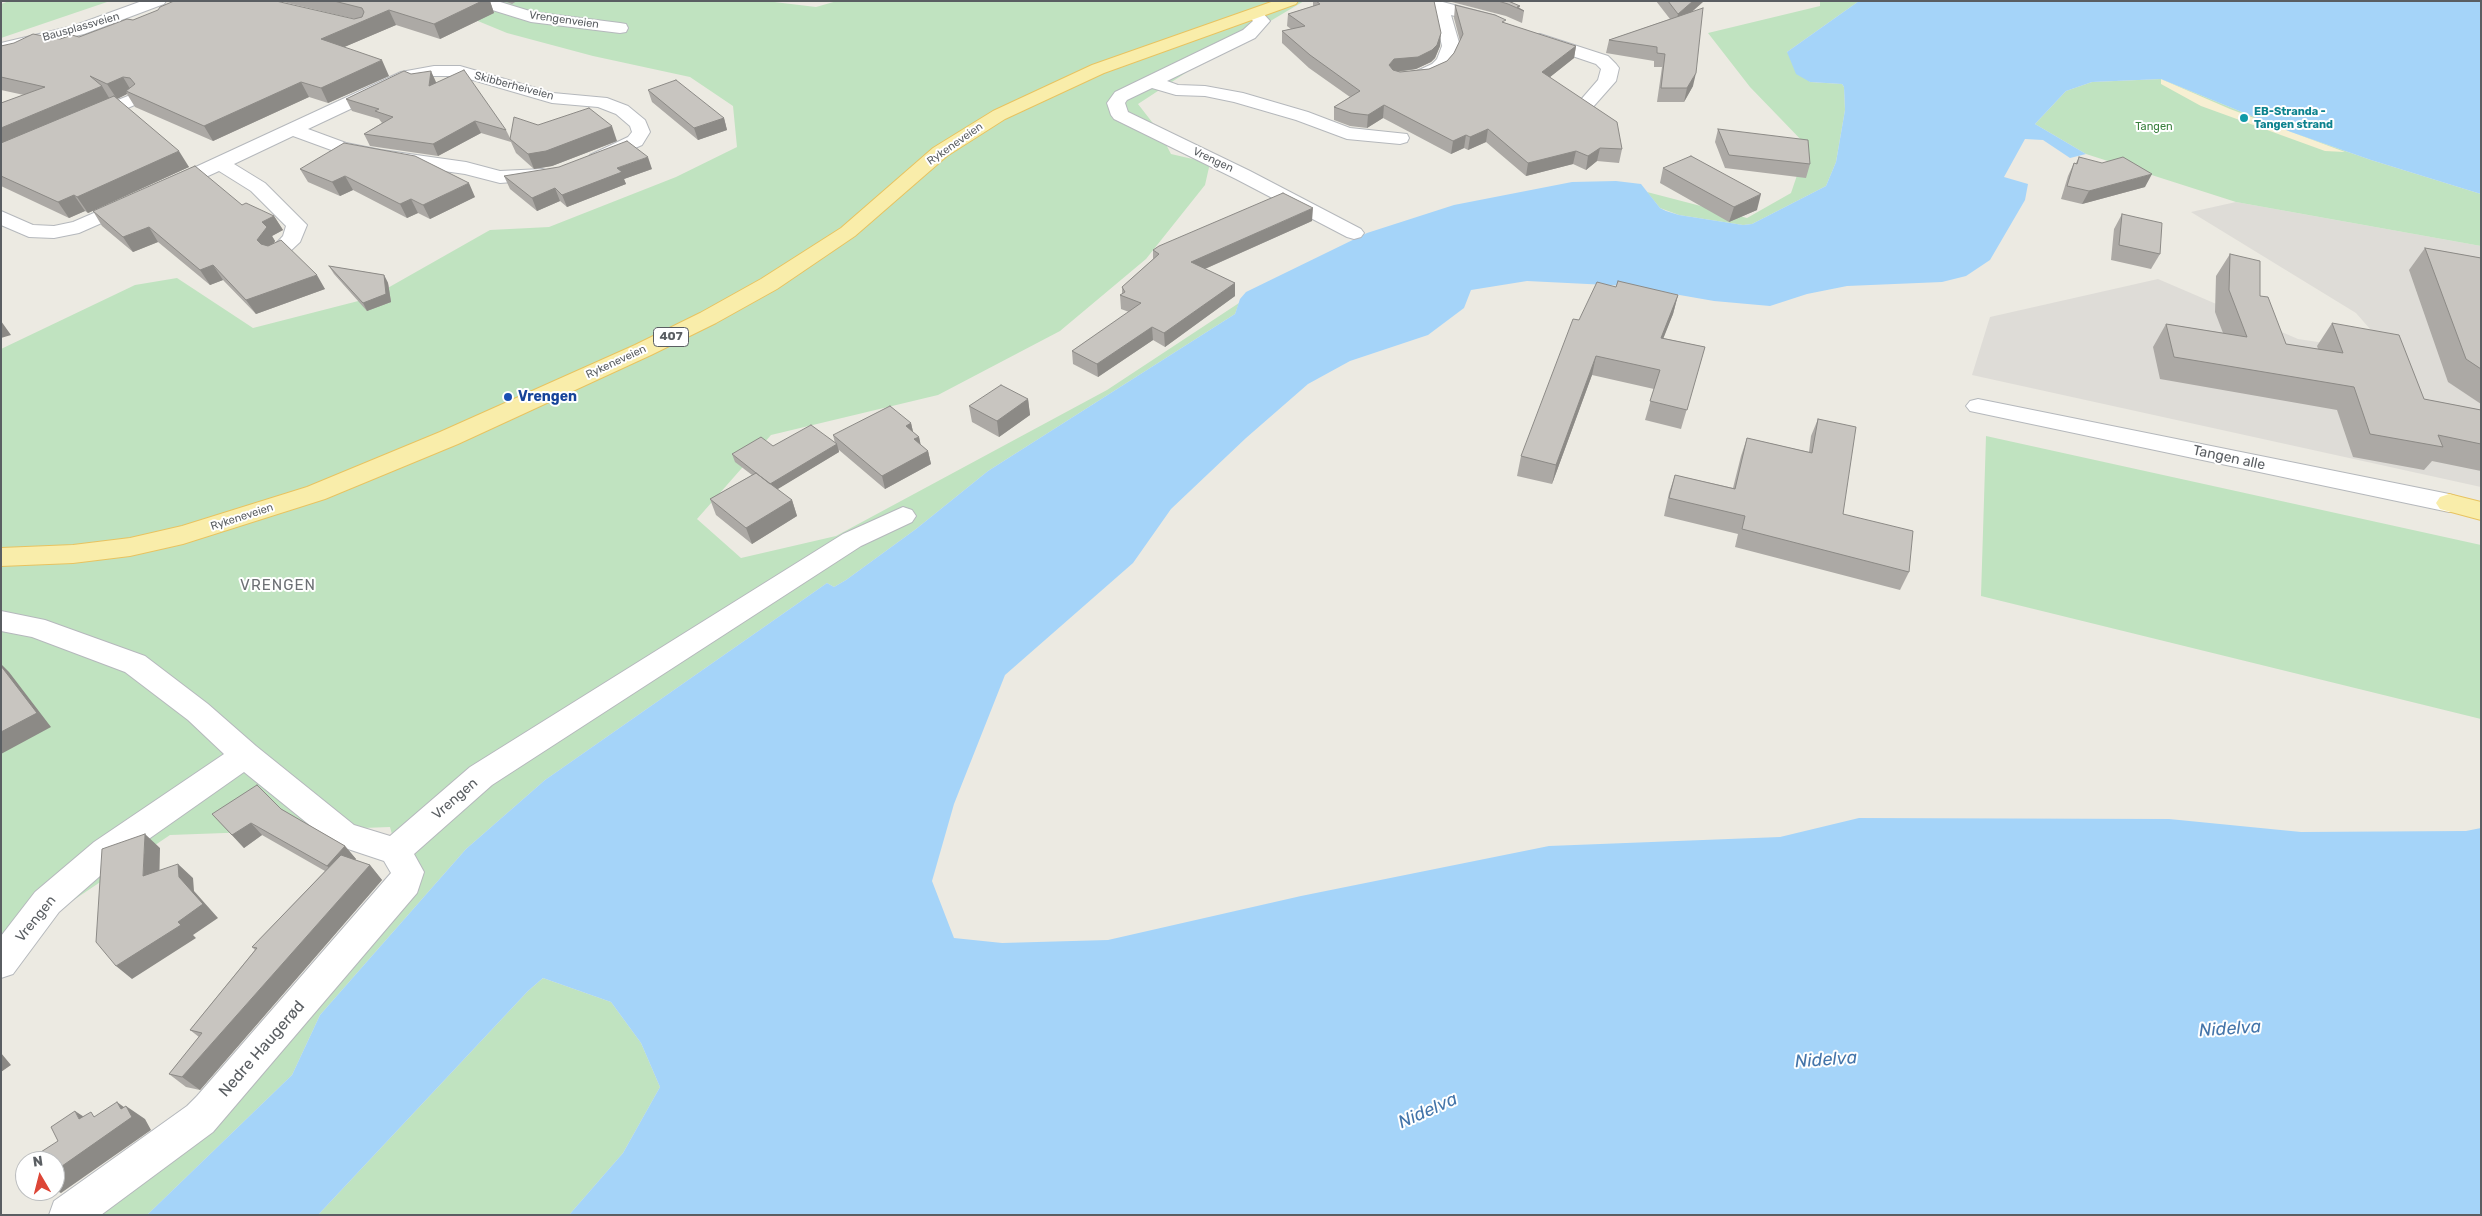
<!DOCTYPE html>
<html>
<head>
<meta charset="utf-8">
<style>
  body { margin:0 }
  #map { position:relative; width:2482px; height:1216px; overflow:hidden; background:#eceae2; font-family:Rubik,sans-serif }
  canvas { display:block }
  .frame { position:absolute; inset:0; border:2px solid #5a5e62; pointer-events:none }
  .north { position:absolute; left:15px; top:1151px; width:50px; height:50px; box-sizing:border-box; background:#fff; border:1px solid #bdbfc0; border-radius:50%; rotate:352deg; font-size:14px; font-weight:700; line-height:20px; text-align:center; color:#5a5e62 }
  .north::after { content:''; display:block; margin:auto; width:18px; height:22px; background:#dd4637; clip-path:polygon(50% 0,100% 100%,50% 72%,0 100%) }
</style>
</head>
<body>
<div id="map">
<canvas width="2482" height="1216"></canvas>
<div class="frame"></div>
<div class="north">N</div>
</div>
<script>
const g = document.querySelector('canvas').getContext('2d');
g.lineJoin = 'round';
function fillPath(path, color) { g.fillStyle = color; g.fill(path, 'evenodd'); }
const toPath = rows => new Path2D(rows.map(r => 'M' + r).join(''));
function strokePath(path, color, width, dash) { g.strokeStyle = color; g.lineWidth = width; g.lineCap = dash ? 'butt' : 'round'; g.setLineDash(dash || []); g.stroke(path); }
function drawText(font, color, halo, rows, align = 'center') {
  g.font = font + ' Rubik,sans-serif'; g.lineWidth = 4; g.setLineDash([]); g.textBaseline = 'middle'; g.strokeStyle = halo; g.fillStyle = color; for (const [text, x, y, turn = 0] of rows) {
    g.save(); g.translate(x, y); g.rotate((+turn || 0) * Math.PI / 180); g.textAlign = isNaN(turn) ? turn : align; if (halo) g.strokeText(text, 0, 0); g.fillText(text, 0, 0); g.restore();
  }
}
const industrial = toPath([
  [2236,202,2481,246,2481,487,1972,375,1990,317,2158,279,2298,339,2391,353,2356,313,2191,212]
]);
const green = toPath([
  [9,1,110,1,1,38,1,4],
  [450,1,766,1,816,7,837,1,1304,1,1210,57,1138,104,1159,131,1171,154,1210,163,1205,185,1146,259,1060,331,938,395,771,435,697,519,741,558,836,536,1107,390,1239,303,1235,314,988,471,916,529,846,580,834,587,827,583,545,780,466,849,320,1015,292,1075,147,1215,84,1215,241,1088,403,875,390,827,170,835,1,949,1,349,135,285,177,278,253,328,370,298,490,230,549,227,676,177,737,147,733,106,690,77,593,56,507,33,439,5],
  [1820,1,1859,1,1787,52,1810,82,1842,84,1844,87,1845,110,1836,162,1826,186,1752,224,1743,225,1679,215,1660,208,1647,192,1747,218,1791,193,1807,146,1750,87,1708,33,1820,6],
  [2161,79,2291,132,2371,160,2481,194,2481,246,2236,202,2086,154,2035,124,2066,91,2092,82],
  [1986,436,2481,545,2481,719,1981,596],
  [543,978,611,1002,641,1043,660,1087,623,1153,569,1215,318,1215,528,991]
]);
const sand = toPath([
  [2161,79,2230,109,2345,152,2325,151,2201,106,2161,84]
]);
const water = toPath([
  [1859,1,2481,1,2481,194,2371,160,2291,132,2161,79,2092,82,2066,91,2035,124,2086,154,2070,158,2043,140,2025,139,2004,177,2028,184,2025,200,1990,260,1966,276,1942,282,1847,286,1807,294,1770,306,1714,301,1628,286,1527,281,1471,290,1464,308,1428,335,1350,361,1308,384,1246,438,1171,509,1133,563,1005,675,954,804,932,881,954,938,1002,943,1108,940,1301,896,1549,846,1780,837,1859,818,2169,819,2301,832,2466,831,2481,828,2481,1215,569,1215,623,1153,660,1087,641,1043,611,1002,543,978,528,991,318,1215,147,1215,292,1075,320,1015,466,849,545,780,827,583,834,587,846,580,916,529,988,471,1235,314,1240,299,1246,292,1367,233,1454,205,1572,182,1616,181,1641,184,1660,208,1666,211,1679,215,1743,225,1752,224,1826,186,1836,162,1845,110,1844,87,1842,84,1810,82,1796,74,1787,52]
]);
const minor = toPath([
  [142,1,166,1,164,4,84,34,1,53,1,43,73,26,142,1],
  [471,1,497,1,533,12,620,23,626,24,628,28,626,32,620,33,531,22,473,4,471,1],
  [1419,1,1439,1,1496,16,1498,20,1496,24,1490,25,1451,15,1460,46,1454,61,1444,72,1427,80,1410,82,1404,81,1401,77,1404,73,1417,71,1432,64,1437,59,1442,46,1434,11,1421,5,1419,1],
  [1255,9,1261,11,1270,21,1255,38,1167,81,1178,85,1205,86,1243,93,1308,112,1350,128,1407,134,1409,138,1407,142,1400,144,1347,139,1296,120,1234,102,1205,96,1176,95,1152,88,1127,100,1125,103,1128,112,1250,171,1361,229,1364,233,1361,237,1354,239,1347,237,1236,179,1114,119,1111,115,1107,103,1115,92,1243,30,1253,21,1247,14,1249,11,1255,9],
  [1540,34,1608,56,1616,64,1619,68,1616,81,1593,107,1587,108,1581,107,1578,103,1598,80,1601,69,1596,64,1534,43,1532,39,1534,35,1540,34],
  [434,66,460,66,553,93,607,98,628,106,645,120,650,132,642,145,597,165,590,163,587,159,590,155,628,137,632,132,630,126,616,114,598,107,552,103,459,76,434,76,412,80,308,129,346,143,381,150,466,162,500,171,542,169,549,171,552,175,549,179,500,183,465,174,381,162,334,151,293,136,234,164,265,183,307,225,300,242,284,257,277,259,270,257,267,253,283,236,286,226,251,191,219,171,175,191,161,191,158,187,161,183,401,72,434,66],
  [133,94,139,95,142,99,139,103,94,123,87,125,80,123,78,119,80,115,133,94],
  [131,197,138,199,141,203,138,207,79,233,54,238,29,237,1,225,1,211,33,225,54,226,73,222,131,197],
  [1978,399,2449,494,2458,497,2462,503,2458,509,2449,512,1970,411,1966,406,1970,401,1978,399],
  [903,507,912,510,916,516,912,522,861,546,492,785,414,854,424,872,417,893,213,1132,101,1215,49,1215,54,1201,187,1106,197,1096,391,873,384,861,333,844,244,772,116,862,59,912,13,974,1,978,1,936,35,892,94,842,224,754,188,720,125,672,32,637,1,631,1,611,45,620,145,656,208,704,256,746,354,825,390,836,470,767,843,534,903,507]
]);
const major = toPath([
  [1274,1,1298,1,1296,4,1104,73,1005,119,947,156,855,236,777,289,716,323,651,355,458,444,325,499,183,544,130,556,73,563,1,566,1,548,73,545,130,538,182,526,307,487,440,432,635,345,700,313,761,279,841,228,933,148,993,111,1092,65,1274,1],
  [2449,494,2481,502,2481,520,2440,509,2436,503,2440,497,2449,494]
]);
const wall = toPath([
  [279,1,490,1,494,13,440,39,396,25,344,47,389,76,328,103,309,97,213,141,135,107,127,94,117,99,189,167,88,213,85,211,69,218,1,186,1,103,24,95,1,90,1,46,79,37,133,20,355,19],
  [504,1,517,1,512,4],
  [1313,1,1434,1,1440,46,1435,58,1431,62,1416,69,1398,72,1400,72,1429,69,1447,61,1454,53,1460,41,1454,18,1455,5,1505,23,1576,46,1574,58,1550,77,1622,149,1619,163,1597,161,1586,170,1573,164,1526,176,1486,142,1468,150,1464,148,1451,154,1383,118,1367,128,1350,126,1334,120,1334,107,1350,97,1309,68,1282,43,1282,31,1291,29,1287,26,1288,14,1313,6],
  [1448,1,1515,1,1512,3,1520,6,1519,8,1524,11,1522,23,1506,16],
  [1656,1,1704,1,1693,11,1693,86,1684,102,1657,102,1662,67,1654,67,1654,61,1606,53,1609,40,1670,19],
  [436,82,436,83,506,130,510,138,538,125,617,141,552,166,534,169,516,153,511,142,481,133,438,156,370,146,364,134,382,123,379,119,352,111,346,99],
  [648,90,724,118,727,130,698,140,652,102],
  [1718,129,1810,164,1806,178,1725,168,1715,142],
  [2079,157,2145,187,2082,204,2061,199,2068,176,2074,163,2076,163],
  [1663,168,1757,210,1729,222,1660,183],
  [300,169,475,197,430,219,418,213,407,218,353,190,340,196,308,182],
  [652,169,624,179,626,184,567,207,560,201,537,211,510,189,504,176],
  [242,205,274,216,283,230,272,236,275,241,274,244,325,289,256,314,223,280,210,285,158,242,133,252,102,226,93,211],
  [2122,214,2160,254,2151,269,2111,260,2114,229],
  [1312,221,1205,269,1235,283,1235,296,1165,347,1153,340,1098,377,1073,364,1072,351,1129,312,1121,309,1120,295,1122,294,1122,287,1153,259,1153,250],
  [2425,248,2481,258,2481,404,2448,382,2409,270],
  [2230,254,2260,296,2286,344,2318,349,2317,346,2332,323,2424,399,2481,410,2481,471,2432,461,2424,470,2353,457,2337,410,2160,379,2153,347,2166,324,2223,333,2215,312,2216,276],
  [329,266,384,275,388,283,391,302,367,311,334,274],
  [1616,287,1678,295,1673,314,1663,338,1705,347,1681,429,1645,420,1654,389,1592,375,1552,484,1517,476,1521,456,1579,320],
  [1028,399,1030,415,999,437,972,422,969,406],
  [1818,419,1843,514,1909,572,1900,590,1735,547,1738,534,1664,516,1669,493,1675,475,1733,488,1741,456,1747,438,1809,452,1811,436],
  [911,423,913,432,919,437,920,444,928,451,931,464,885,489,839,450,839,452,777,489,792,500,797,516,752,544,716,515,710,499,752,475,735,462,732,454,773,446,835,443,833,435],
  [281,809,345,846,356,859,355,860,370,865,382,880,200,1090,186,1087,169,1074,199,1037,190,1030,255,950,252,947,325,871,262,835,244,848,212,814]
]);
const shadedWall = toPath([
  [482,1,490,1,494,13,440,39,434,24],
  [1693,1,1704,1,1675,26,1678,14],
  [389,10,396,25,328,54,321,39],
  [1441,33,1440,46,1435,58,1431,62,1416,69,1393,72,1389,65,1394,59],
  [1576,46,1574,58,1540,85,1542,72],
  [382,60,389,76,328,103,321,88],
  [431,71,436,82,435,98,429,86],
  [1696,73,1693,86,1684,102,1687,88],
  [123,77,132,92,126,91,127,94,117,99,107,84],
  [301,82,309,97,213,141,204,126],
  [102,86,111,101,1,148,1,128],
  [1384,105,1383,118,1367,128,1368,115],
  [724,118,727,130,698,140,694,128],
  [475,121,481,133,438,156,433,144],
  [612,126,617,141,552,166,534,169,528,154],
  [1488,129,1486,142,1468,150,1470,137],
  [1466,135,1464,148,1451,154,1453,141],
  [1600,148,1597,161,1586,170,1588,156],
  [179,151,189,167,88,213,77,197],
  [1576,151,1573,164,1526,176,1528,163],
  [648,157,652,169,624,179,626,184,567,207,562,195,617,168],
  [2152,174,2145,187,2082,204,2089,191],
  [345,176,353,190,340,196,332,182],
  [469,183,475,197,430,219,423,205],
  [555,188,560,201,537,211,532,198],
  [1761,194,1757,210,1729,222,1734,207],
  [74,195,85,211,69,218,58,202],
  [411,199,418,213,407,218,400,204],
  [1313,208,1312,221,1191,275,1191,262],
  [274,216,283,230,272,236,275,241,266,254,257,240,262,222],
  [149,227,158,242,133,252,123,237],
  [213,265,223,280,210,285,200,270],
  [317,275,325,289,256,314,246,300],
  [384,275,388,283,391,302,367,311,363,303],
  [1235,283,1235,296,1165,347,1164,333],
  [1678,295,1673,314,1656,357,1661,338],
  [1,321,11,335,1,338],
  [1152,327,1153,340,1098,377,1097,364],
  [1596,356,1592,375,1552,484,1556,465],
  [1028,399,1030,415,999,437,997,421],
  [911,423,914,436,906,426],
  [919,437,922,450,914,439],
  [837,444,839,452,773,492,770,484],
  [928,451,931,464,885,489,882,476],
  [792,500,797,516,752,544,746,528],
  [1,664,9,672,51,727,1,754],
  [251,823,262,835,244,848,232,835],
  [145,834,160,848,159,891,143,876],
  [345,846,356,859,338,878,327,866],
  [178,864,193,878,194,891,218,918,193,935,196,938,132,979,116,966,178,922],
  [370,865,382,880,200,1090,182,1077],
  [1,1053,11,1065,1,1072],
  [117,1102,128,1110,126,1106,145,1119,151,1130,61,1193,55,1190,55,1171,121,1109],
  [75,1111,95,1124,79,1119]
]);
const building = toPath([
  [174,1,276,1,354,19,362,17,364,12,362,8,334,1,482,1,434,24,389,10,321,39,382,60,321,88,301,82,204,126,126,91,135,84,130,78,123,77,107,84,90,76,102,86,1,128,1,103,45,87,1,77,1,46,14,43,33,34,60,39,72,35,79,37,127,19,133,20,158,10,160,7,174,1],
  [1316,1,1434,1,1441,33,1437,45,1432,50,1418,57,1394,59,1389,65,1393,70,1400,72,1429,69,1447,61,1454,53,1463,34,1455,5,1495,15,1506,20,1502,22,1576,46,1542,72,1617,122,1622,149,1600,148,1588,156,1576,151,1528,163,1488,129,1470,137,1466,135,1453,141,1384,105,1368,115,1351,113,1334,107,1360,91,1310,55,1282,31,1305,26,1288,14,1320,4,1316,1],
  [1498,1,1508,1,1520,6,1517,7,1524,11,1508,4,1498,1],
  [1668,1,1693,1,1678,14,1668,1],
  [1703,8,1696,73,1687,88,1661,88,1665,54,1657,53,1657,47,1609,40,1703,8],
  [464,70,506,130,475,121,433,144,364,134,393,117,375,111,379,109,346,99,404,71,411,74,431,71,429,86,464,70],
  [676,80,724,118,694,128,648,90,676,80],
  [114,96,179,151,77,197,74,195,58,202,1,176,1,143,114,96],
  [589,108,612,126,546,151,528,154,510,139,514,117,538,125,589,108],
  [1718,129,1808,140,1810,164,1729,155,1718,129],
  [627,141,648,157,617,168,622,172,562,195,555,188,532,198,504,176,559,167,627,141],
  [344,143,415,156,469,183,423,205,411,199,400,204,345,176,332,182,300,169,344,143],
  [1691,156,1761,194,1734,207,1663,168,1691,156],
  [2079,157,2102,163,2123,157,2152,174,2089,191,2067,186,2074,163,2077,164,2079,157],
  [195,166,242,205,246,203,274,216,262,222,267,227,257,240,261,244,268,246,281,240,317,275,246,300,213,265,200,270,149,227,123,237,93,211,195,166],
  [1283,193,1313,208,1191,262,1235,283,1164,333,1152,327,1097,364,1072,351,1141,303,1120,295,1125,292,1122,287,1159,254,1153,250,1159,246,1283,193],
  [2122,214,2162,223,2160,254,2119,245,2122,214],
  [2425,248,2481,258,2481,369,2466,359,2425,248],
  [2230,254,2260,261,2260,296,2268,297,2286,344,2343,353,2332,323,2399,335,2424,399,2481,410,2481,444,2438,435,2443,447,2370,434,2354,387,2174,357,2166,324,2247,337,2229,290,2230,254],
  [329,266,384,275,386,294,363,303,329,266],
  [1618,281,1678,295,1661,338,1705,347,1687,410,1650,401,1660,370,1596,356,1556,465,1521,456,1573,319,1579,320,1597,282,1616,287,1618,281],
  [1001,385,1028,399,997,421,969,406,1001,385],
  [890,406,911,423,906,426,919,437,914,439,928,451,882,476,833,435,890,406],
  [1818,419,1856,427,1843,514,1913,531,1909,572,1742,529,1745,516,1669,498,1675,475,1735,489,1747,438,1812,453,1818,419],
  [811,425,837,444,770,484,732,454,761,437,773,446,811,425],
  [756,473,792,500,746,528,710,499,756,473],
  [1,666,37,713,1,732,1,666],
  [257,785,281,809,345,846,327,866,251,823,232,835,212,814,257,785],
  [145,834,143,876,178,864,179,877,203,904,178,922,181,925,116,966,96,942,102,849,145,834],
  [341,855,370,865,182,1077,169,1074,202,1033,190,1030,257,948,252,947,341,855],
  [117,1102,121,1109,126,1106,132,1117,55,1171,55,1161,31,1161,30,1159,58,1141,51,1127,75,1111,79,1119,91,1112,94,1117,117,1102]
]);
const markers = [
  [2244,118,5,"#0f9aa8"],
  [508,397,5,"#1a4fb4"]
];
const farStreetnames = [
  ["Vrengenveien",564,20,8],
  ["Bausplassveien",81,27,-16],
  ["Skibberheiveien",514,86,15],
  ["Rykeneveien",955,144,-35],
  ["Vrengen",1213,160,25],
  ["Rykeneveien",616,362,-25],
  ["Rykeneveien",242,517,-18]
];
const farCulturenames = [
  ["EB-Stranda -",2254,112],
  ["Tangen strand",2254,125]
];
const farParknames = [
  ["Tangen",2154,127]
];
const shields = [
  [671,337,35]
];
const shieldNames = [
  ["407",671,337]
];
const transitNames = [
  ["Vrengen",518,397]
];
const streetNames = [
  ["Tangen alle",2229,458,12],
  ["Vrengen",455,799,-41],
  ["Vrengen",36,919,-51]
];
const neighbourhoodNames = [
  ["VRENGEN",278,586]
];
const nearStreetnames = [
  ["Nedre Haugerød",262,1049,-49]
];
const nearWaternames = [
  ["Nidelva",2230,1029,-4],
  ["Nidelva",1826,1060,-4],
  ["Nidelva",1428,1111,-24]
];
fillPath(industrial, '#dedcd7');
fillPath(green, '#c0e3c0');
fillPath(sand, '#f7efd2');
fillPath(water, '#a5d4f9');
strokePath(minor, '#b5b8bc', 2);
strokePath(major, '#e8c360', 2);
fillPath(minor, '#fff');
fillPath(major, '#f9edaa');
fillPath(wall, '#aca9a5');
fillPath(shadedWall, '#8c8a86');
fillPath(building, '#c8c5c0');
strokePath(building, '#8c8a86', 1);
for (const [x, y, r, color] of markers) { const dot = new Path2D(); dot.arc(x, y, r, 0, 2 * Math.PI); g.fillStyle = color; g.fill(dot); strokePath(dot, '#fff', 2); }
drawText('11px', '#5a5e62', '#fff', farStreetnames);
drawText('bold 11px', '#0d838f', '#fff', farCulturenames, 'left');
drawText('11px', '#3a813e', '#fff', farParknames);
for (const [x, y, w] of shields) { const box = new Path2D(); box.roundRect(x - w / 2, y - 9.5, w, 19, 4); g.fillStyle = '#fff'; g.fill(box); strokePath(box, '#5a5e62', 1); }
drawText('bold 12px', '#5a5e62', null, shieldNames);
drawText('bold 14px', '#164399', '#fff', transitNames, 'left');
drawText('14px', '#5a5e62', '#fff', streetNames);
g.letterSpacing = '1px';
drawText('15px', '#6c7074', '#fff', neighbourhoodNames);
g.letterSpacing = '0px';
drawText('16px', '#5a5e62', '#fff', nearStreetnames);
drawText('italic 18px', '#4475aa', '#fff', nearWaternames);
</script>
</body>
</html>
